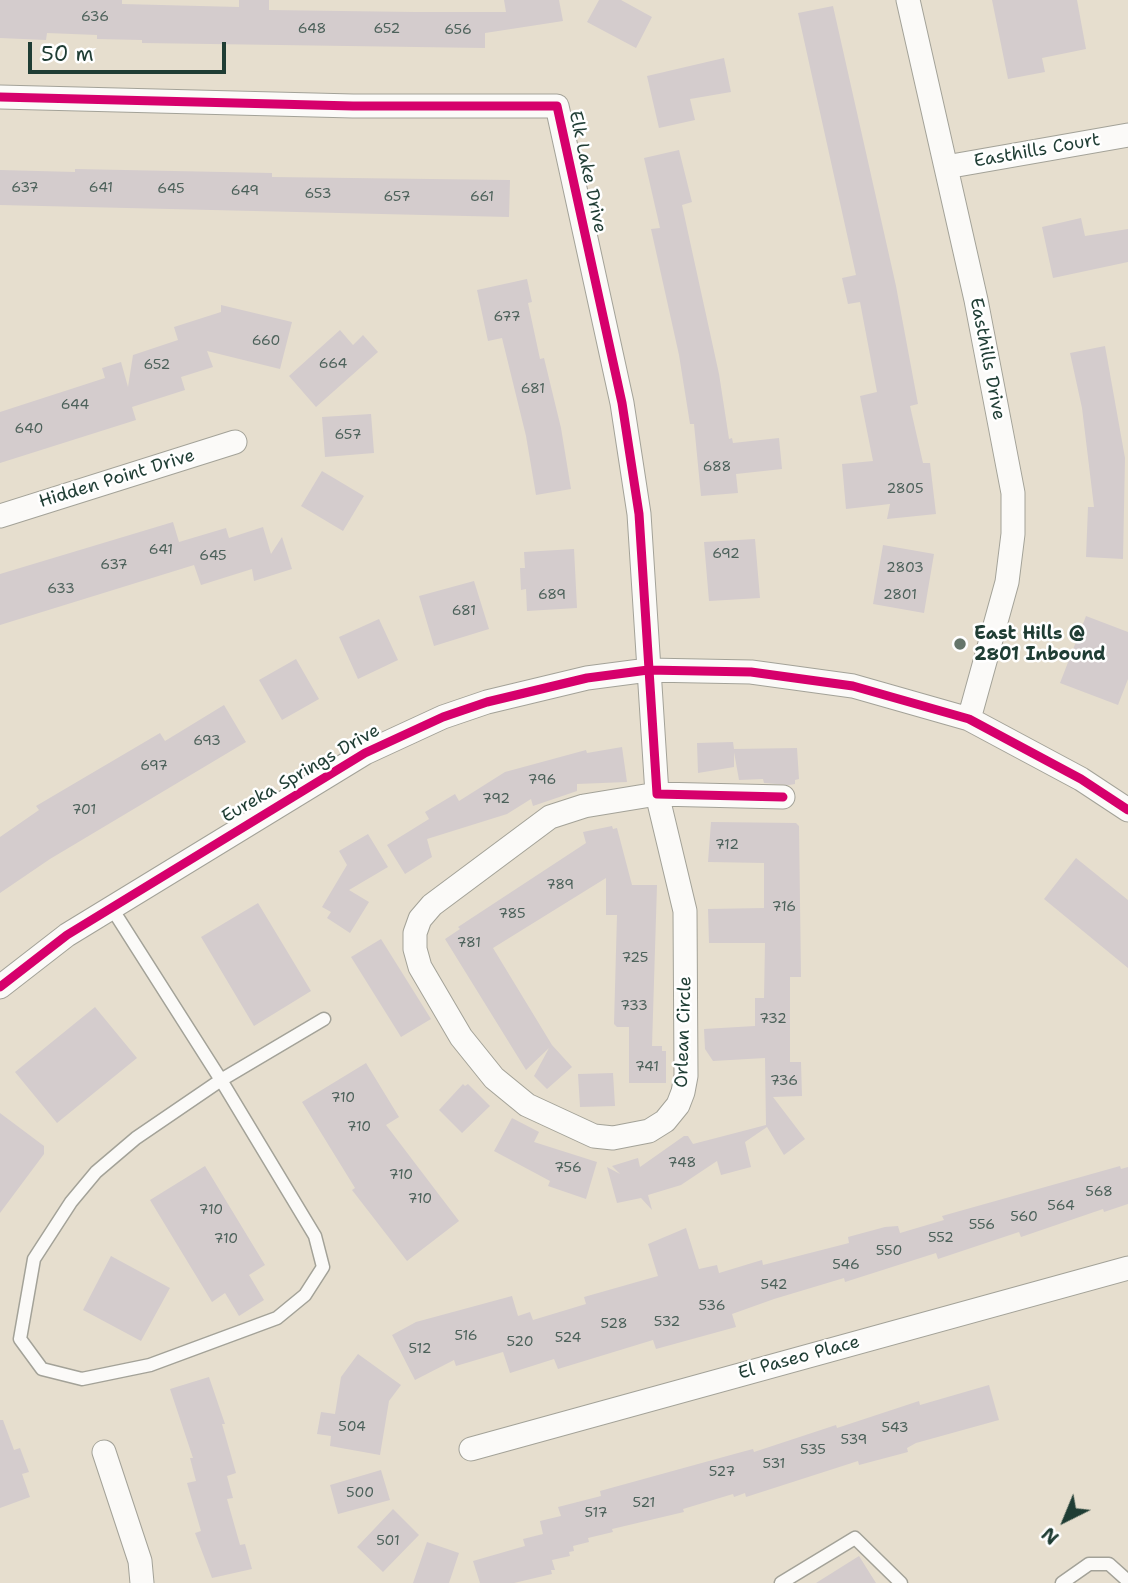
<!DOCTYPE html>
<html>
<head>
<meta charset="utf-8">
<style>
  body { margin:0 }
  #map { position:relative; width:1128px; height:1583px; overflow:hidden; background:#e6dece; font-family:"Shantell Sans",sans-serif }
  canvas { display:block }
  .north { position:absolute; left:1030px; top:1485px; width:70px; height:70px; -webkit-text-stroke:5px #fff; paint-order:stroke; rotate:223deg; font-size:19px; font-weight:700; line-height:28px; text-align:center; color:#1f3d34 }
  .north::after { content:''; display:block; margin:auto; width:24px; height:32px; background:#1f3d34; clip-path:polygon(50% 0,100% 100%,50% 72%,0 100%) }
  .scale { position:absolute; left:28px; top:42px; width:198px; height:32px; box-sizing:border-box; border:4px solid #1f3d34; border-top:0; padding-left:9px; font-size:21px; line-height:24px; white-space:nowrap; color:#1f3d34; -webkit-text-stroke:5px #fff; paint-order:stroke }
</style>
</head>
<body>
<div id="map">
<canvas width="1128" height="1583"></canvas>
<div class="north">N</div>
<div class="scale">50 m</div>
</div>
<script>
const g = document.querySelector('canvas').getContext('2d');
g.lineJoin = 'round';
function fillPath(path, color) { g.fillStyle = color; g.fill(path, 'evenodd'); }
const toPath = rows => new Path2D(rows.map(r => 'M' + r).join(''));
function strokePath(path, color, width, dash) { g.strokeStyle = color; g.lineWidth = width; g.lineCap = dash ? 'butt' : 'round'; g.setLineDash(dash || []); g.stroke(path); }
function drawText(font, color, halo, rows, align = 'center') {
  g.font = font + ' "Shantell Sans",sans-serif'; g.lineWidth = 5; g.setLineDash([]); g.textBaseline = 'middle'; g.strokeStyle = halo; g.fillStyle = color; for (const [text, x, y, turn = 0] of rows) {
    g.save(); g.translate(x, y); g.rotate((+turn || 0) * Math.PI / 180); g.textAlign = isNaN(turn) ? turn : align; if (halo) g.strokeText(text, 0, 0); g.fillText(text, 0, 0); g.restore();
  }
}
const building = toPath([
  [0,0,122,0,122,4,239,7,239,0,269,0,269,10,414,12,506,12,504,0,559,0,563,21,485,33,485,48,142,43,142,40,97,39,97,35,47,33,46,40,0,38],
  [599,0,621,0,652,17,636,48,587,22],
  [992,0,1077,0,1086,49,1042,58,1045,72,1008,79],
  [833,6,896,286,918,404,910,406,923,463,930,463,936,514,887,519,890,504,846,509,842,464,873,461,860,396,877,392,860,302,848,304,842,278,856,275,798,13],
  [724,58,731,92,690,99,695,120,659,128,647,76],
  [679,150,692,202,682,205,719,374,729,439,732,438,733,443,779,438,782,469,736,474,738,493,701,496,694,424,690,424,679,355,651,229,660,228,644,158],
  [75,169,272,173,272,177,510,180,509,217,0,205,0,170,75,172],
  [1081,218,1085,236,1128,229,1128,262,1053,278,1042,227],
  [527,279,532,302,528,303,540,359,544,358,561,428,571,489,536,495,526,436,502,338,488,341,477,290],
  [221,305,292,322,280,369,207,351,213,367,181,377,185,390,132,407,136,420,0,463,0,412,105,378,102,368,121,362,128,387,133,355,178,340,174,327,221,312],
  [340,330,353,345,363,335,378,352,316,407,289,376],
  [1105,346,1125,458,1123,559,1086,557,1088,507,1094,507,1082,408,1070,353],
  [371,414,374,453,325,457,322,417],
  [322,471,364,496,343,531,301,506],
  [173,522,179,542,226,528,229,538,263,527,271,554,282,537,292,569,254,581,252,569,201,585,194,565,0,625,0,574],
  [755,539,760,598,709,601,704,542],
  [883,545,934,554,924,613,873,604],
  [574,549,577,608,527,611,526,589,521,590,520,568,525,568,524,552],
  [474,581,489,629,434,646,419,596],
  [1086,616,1128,632,1128,679,1118,705,1060,683],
  [379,619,398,660,358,679,339,637],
  [296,659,319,699,282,720,259,680],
  [224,705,246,742,50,859,0,893,0,837,39,810,36,806,160,733,165,741],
  [733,742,734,749,797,748,799,779,795,780,795,784,789,785,764,783,763,779,739,780,734,752,734,767,698,773,697,743],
  [622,747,627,782,577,784,577,791,533,806,531,799,507,814,427,839,432,857,405,874,387,845,429,819,425,812,455,794,459,801,505,772,586,750,587,753],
  [711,822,796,823,799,826,801,977,790,977,790,1062,801,1062,802,1096,773,1097,805,1139,784,1155,767,1127,745,1142,751,1167,721,1175,717,1161,681,1185,648,1195,652,1210,641,1198,617,1203,607,1167,620,1174,612,1166,638,1158,640,1167,684,1136,688,1136,693,1144,766,1125,765,1058,713,1061,705,1049,704,1029,755,1026,755,998,764,998,765,943,709,943,708,909,764,908,764,863,708,862],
  [612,826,613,829,617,828,632,885,657,885,652,1046,662,1046,662,1051,666,1051,666,1083,629,1083,629,1027,617,1027,614,1024,617,915,606,915,606,878,493,948,552,1045,572,1067,547,1089,534,1076,549,1048,526,1070,445,939,460,929,458,927,586,843,583,832],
  [368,834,388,867,349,890,369,902,350,933,327,918,331,912,322,907,347,865,339,851],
  [1076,858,1128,900,1128,968,1044,899],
  [258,903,311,991,254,1026,201,937],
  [381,939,431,1019,401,1037,351,957],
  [95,1007,137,1058,57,1123,15,1072],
  [366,1063,399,1117,386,1125,459,1221,407,1261,352,1190,355,1188,302,1102],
  [613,1073,615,1106,580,1107,578,1074],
  [463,1084,465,1086,468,1084,490,1106,462,1133,439,1110],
  [0,1113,44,1146,44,1154,0,1213],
  [512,1118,539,1132,534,1142,597,1162,586,1199,548,1186,550,1181,494,1151],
  [205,1166,265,1265,249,1275,264,1300,239,1316,225,1293,212,1302,150,1200],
  [1120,1166,1121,1169,1128,1167,1128,1204,1104,1212,1103,1209,1021,1237,1019,1232,938,1259,936,1253,845,1282,844,1278,774,1299,732,1314,736,1327,656,1349,653,1340,558,1369,554,1359,510,1373,503,1352,456,1366,454,1360,415,1380,392,1335,416,1322,512,1296,518,1316,530,1312,533,1320,586,1304,584,1297,658,1276,648,1244,686,1228,699,1269,717,1265,719,1273,762,1260,763,1265,849,1243,848,1237,885,1227,898,1226,900,1233,944,1220,942,1216],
  [111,1256,170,1288,141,1341,83,1310],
  [358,1354,401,1385,389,1401,380,1455,330,1446,331,1436,317,1434,321,1412,335,1414,341,1377],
  [209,1377,225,1424,222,1424,236,1473,227,1476,233,1498,227,1499,240,1545,245,1544,252,1569,212,1578,195,1533,201,1531,187,1483,196,1481,190,1458,193,1458,170,1389],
  [989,1385,999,1420,916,1443,907,1448,908,1452,859,1465,858,1461,746,1497,745,1493,734,1497,733,1494,683,1509,684,1512,612,1529,613,1532,588,1538,589,1542,573,1546,574,1551,569,1552,570,1556,552,1560,555,1570,551,1570,552,1574,514,1583,480,1583,473,1561,525,1546,523,1539,543,1534,540,1521,561,1516,558,1507,601,1496,600,1491,738,1453,753,1449,754,1452,836,1425,837,1428,919,1401,920,1405],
  [0,1420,3,1420,14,1450,20,1448,29,1472,22,1474,30,1497,0,1508],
  [381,1470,390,1500,338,1514,330,1485],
  [393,1509,419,1535,383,1572,357,1547],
  [427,1542,459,1553,449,1583,413,1583],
  [859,1556,876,1583,816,1583]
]);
const service = toPath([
  [111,907,221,1080,136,1138,96,1172,71,1202,34,1259,20,1339,42,1369,82,1379,150,1365,277,1318,305,1295,323,1267,315,1236,221,1080,324,1019],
  [781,1583,855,1538,901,1583],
  [1062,1583,1089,1564,1109,1564,1128,1581]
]);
const minor = toPath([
  [908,0,976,300,1013,493,1013,534,1007,582,969,719],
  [0,97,353,106,557,106,622,403,639,514,657,794,783,797],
  [946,167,1128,135],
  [0,516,235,442],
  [657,794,685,911,686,1076,683,1092,678,1105,665,1121,649,1131,613,1138,594,1136,527,1105,494,1078,461,1037,420,967,415,949,415,933,420,919,432,905,550,817,584,806,657,794],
  [0,987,67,935,365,753,443,717,487,702,587,678,648,670,751,672,853,686,969,719,1081,779,1128,810],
  [471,1449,1128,1268],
  [104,1452,140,1561,142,1583]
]);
const cycleway = toPath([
  [0,97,353,106,557,106,622,403,639,514,657,794,783,797],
  [0,987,67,935,365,753,443,717,487,702,587,678,648,670,751,672,853,686,969,719,1081,779,1128,810]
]);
const markers = [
  [960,644,7,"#65756a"]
];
const numberNames = [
  ["636",95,17],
  ["648",312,29],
  ["652",387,29],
  ["656",458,30],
  ["637",25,188],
  ["641",101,188],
  ["645",171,189],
  ["649",245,191],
  ["653",318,194],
  ["657",397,197],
  ["661",482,197],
  ["677",507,317],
  ["660",266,341],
  ["664",333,364],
  ["652",157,365],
  ["681",533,389],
  ["644",75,405],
  ["640",29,429],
  ["657",348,435],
  ["688",717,467],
  ["2805",905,489],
  ["641",161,550],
  ["692",726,554],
  ["645",213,556],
  ["637",114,565],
  ["2803",905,568],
  ["633",61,589],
  ["689",552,595],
  ["2801",900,595],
  ["681",464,611],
  ["693",207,741],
  ["697",154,766],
  ["796",542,780],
  ["792",496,799],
  ["701",84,810],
  ["712",727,845],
  ["789",560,885],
  ["716",784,907],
  ["785",512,914],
  ["781",469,943],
  ["725",635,958],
  ["733",634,1006],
  ["732",773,1019],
  ["741",647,1067],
  ["736",784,1081],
  ["710",343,1098],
  ["710",359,1127],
  ["748",682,1163],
  ["756",568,1168],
  ["710",401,1175],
  ["568",1099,1192],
  ["710",420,1199],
  ["564",1061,1206],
  ["710",211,1210],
  ["560",1024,1217],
  ["556",982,1225],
  ["552",941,1238],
  ["710",226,1239],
  ["550",889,1251],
  ["546",846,1265],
  ["542",774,1285],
  ["536",712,1306],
  ["532",667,1322],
  ["528",614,1324],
  ["516",466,1336],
  ["524",568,1338],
  ["520",520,1342],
  ["512",420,1349],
  ["504",352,1427],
  ["543",895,1428],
  ["539",854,1440],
  ["535",813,1450],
  ["531",774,1464],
  ["527",722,1472],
  ["500",360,1493],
  ["521",644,1503],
  ["517",596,1513],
  ["501",388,1541]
];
const streetNames = [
  ["Easthills Court",1037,151,-10],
  ["Elk Lake Drive",587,172,78],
  ["Easthills Drive",987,359,79],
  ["Hidden Point Drive",117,479,-17],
  ["Eureka Springs Drive",301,774,-30],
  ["Orlean Circle",684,1032,-88],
  ["El Paseo Place",799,1358,-15]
];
const poiNames = [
  ["East Hills @",974,634],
  ["2801 Inbound",974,655]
];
fillPath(building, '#d4cccd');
strokePath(service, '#a3a298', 15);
strokePath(minor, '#a3a298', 25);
strokePath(service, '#fbfaf8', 12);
strokePath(minor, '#fbfaf8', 23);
strokePath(cycleway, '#d6006c', 9);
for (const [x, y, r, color] of markers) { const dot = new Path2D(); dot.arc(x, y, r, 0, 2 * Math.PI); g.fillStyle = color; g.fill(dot); strokePath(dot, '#fff', 2.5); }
drawText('14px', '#4c615a', null, numberNames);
drawText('18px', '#1f3d34', '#fff', streetNames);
drawText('bold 18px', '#1f3d34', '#fff', poiNames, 'left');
</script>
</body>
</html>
